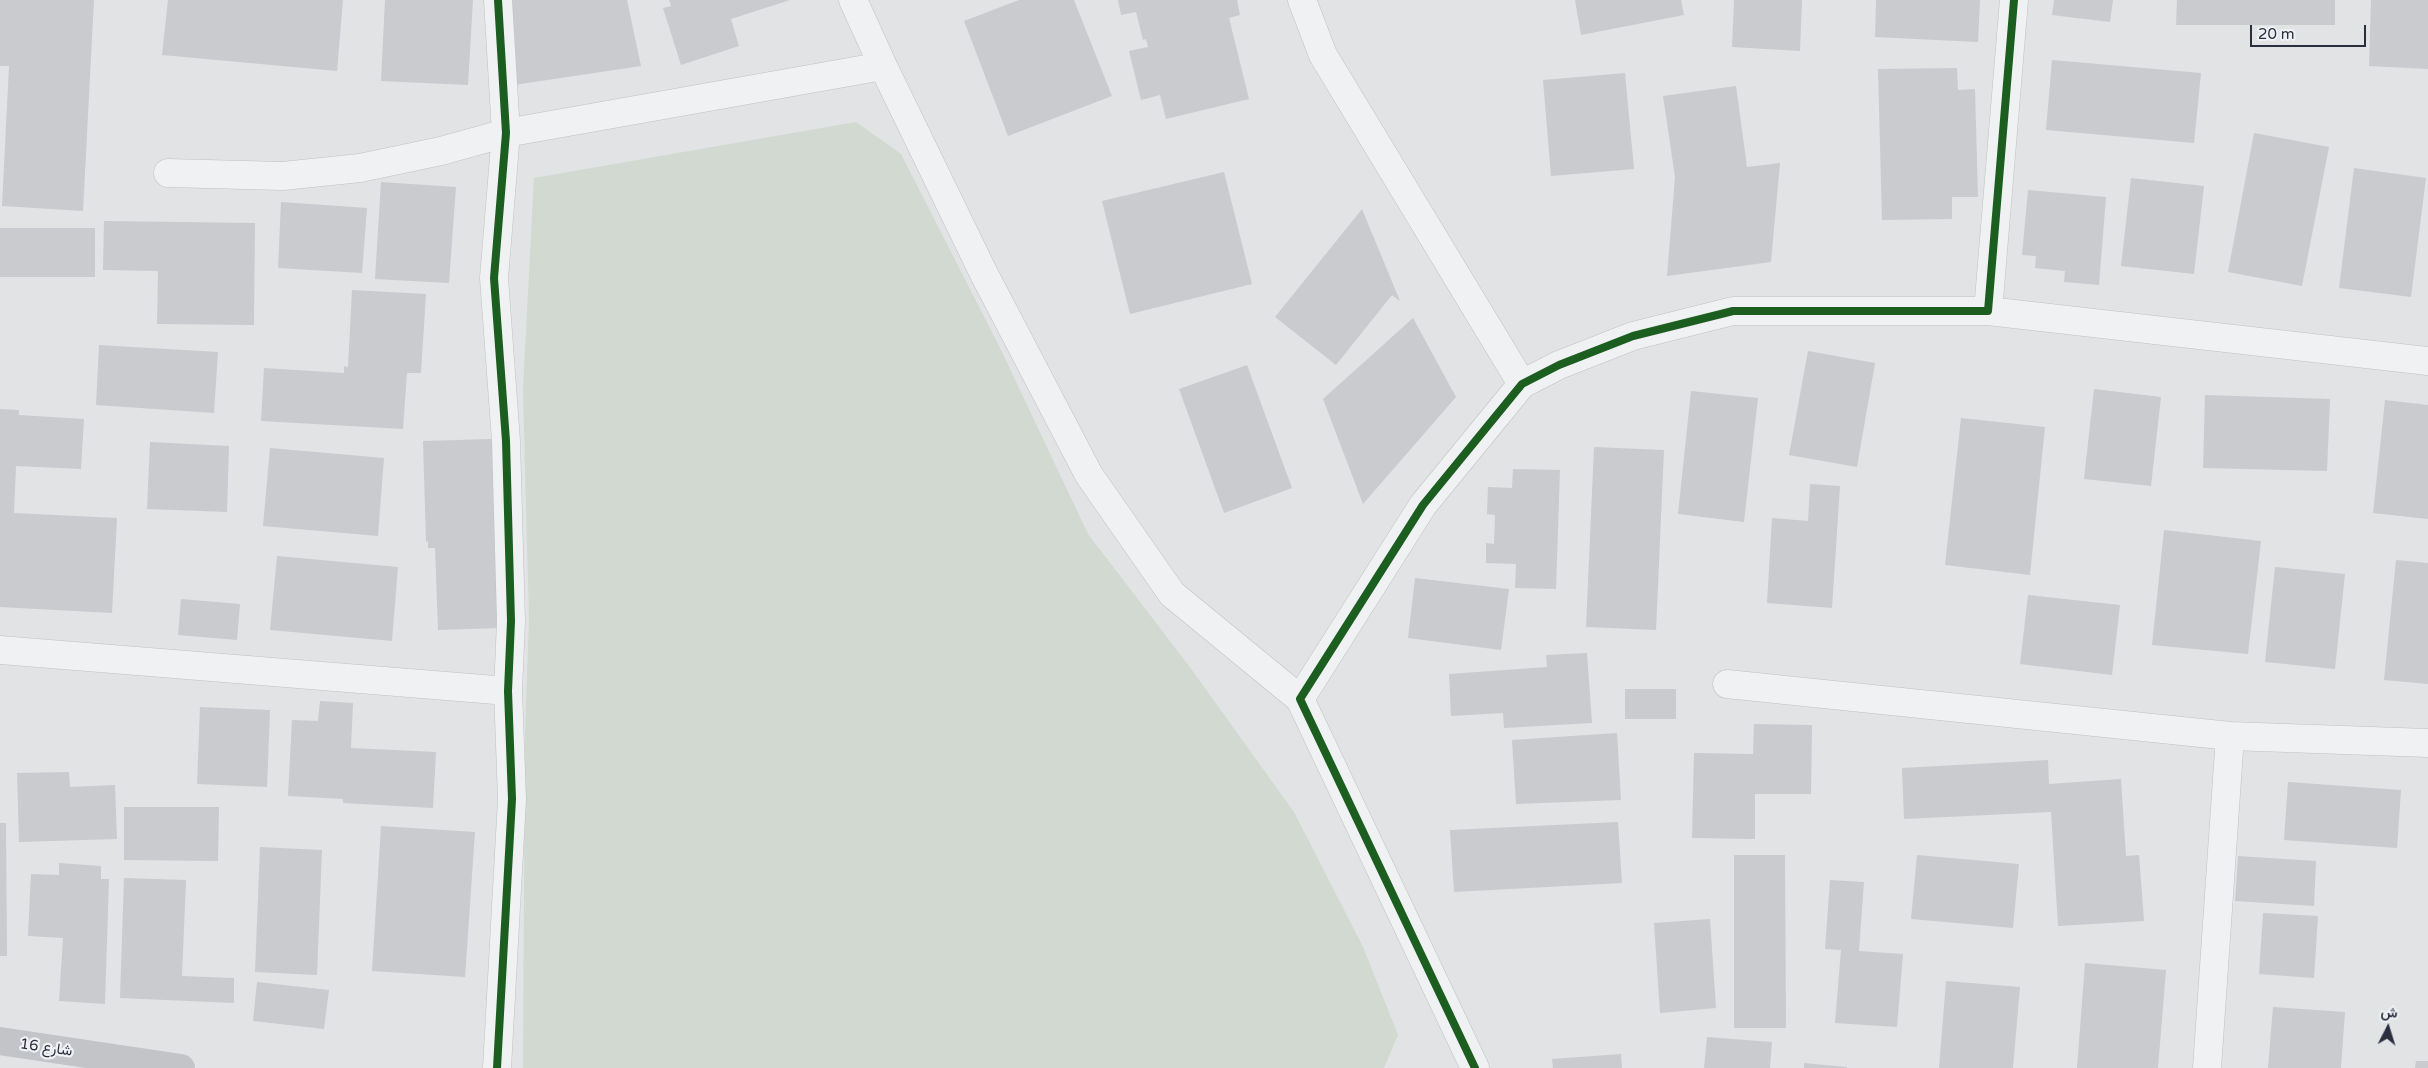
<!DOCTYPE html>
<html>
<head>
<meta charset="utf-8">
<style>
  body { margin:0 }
  #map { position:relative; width:2428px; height:1068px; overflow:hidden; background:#e1e3e5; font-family:"Varela Round",Vazirmatn,sans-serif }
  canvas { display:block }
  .north { position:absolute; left:2363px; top:1003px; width:50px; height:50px; -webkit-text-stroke:4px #eff1f5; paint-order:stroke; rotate:5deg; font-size:14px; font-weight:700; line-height:20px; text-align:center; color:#292f3e }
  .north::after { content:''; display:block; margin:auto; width:18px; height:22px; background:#292f3e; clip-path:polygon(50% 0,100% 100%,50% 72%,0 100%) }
  .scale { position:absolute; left:2250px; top:25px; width:116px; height:22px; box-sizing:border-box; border:2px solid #292f3e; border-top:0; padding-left:6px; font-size:15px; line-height:18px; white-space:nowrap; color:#292f3e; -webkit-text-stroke:4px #eff1f5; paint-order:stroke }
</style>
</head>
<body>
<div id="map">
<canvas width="2428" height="1068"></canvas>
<div class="north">ش</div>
<div class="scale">20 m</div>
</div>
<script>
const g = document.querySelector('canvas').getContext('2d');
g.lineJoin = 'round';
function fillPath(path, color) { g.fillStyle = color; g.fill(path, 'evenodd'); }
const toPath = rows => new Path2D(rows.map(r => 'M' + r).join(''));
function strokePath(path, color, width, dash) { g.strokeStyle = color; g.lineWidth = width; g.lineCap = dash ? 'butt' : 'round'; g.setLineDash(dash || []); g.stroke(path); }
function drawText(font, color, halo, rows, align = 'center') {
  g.font = font + ' "Varela Round",Vazirmatn,sans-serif'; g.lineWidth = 4.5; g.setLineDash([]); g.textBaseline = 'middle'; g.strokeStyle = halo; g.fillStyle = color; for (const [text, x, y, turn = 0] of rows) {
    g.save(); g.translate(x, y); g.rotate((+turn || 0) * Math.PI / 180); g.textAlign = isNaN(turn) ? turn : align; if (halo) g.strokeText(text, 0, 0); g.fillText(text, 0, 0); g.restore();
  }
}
const green = toPath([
  [856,122,901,154,1001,350,1088,534,1189,666,1294,812,1363,947,1398,1035,1384,1068,523,1068,525,735,529,618,523,389,534,178]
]);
const building = toPath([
  [0,0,94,0,83,211,2,206,9,66,0,66],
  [168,0,343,0,337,71,162,55],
  [385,0,473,0,468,85,381,81],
  [510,0,627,0,641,66,514,85],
  [669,0,790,0,731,19,739,46,681,65,663,8,671,6],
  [1019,0,1074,0,1112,96,1008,136,964,21],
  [1118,0,1237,0,1240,15,1229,18,1249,99,1166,119,1160,95,1141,100,1129,51,1148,47,1146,39,1143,40,1136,12,1121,15],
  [1575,0,1681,0,1684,15,1581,35],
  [1734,0,1802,0,1800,51,1732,47],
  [1876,0,1980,0,1978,42,1875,37],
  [2054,0,2113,0,2110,22,2052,15],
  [2177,0,2335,0,2335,25,2176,25],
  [2371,0,2428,0,2428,69,2369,66],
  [2052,60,2201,73,2194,143,2046,130],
  [1957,68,1958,90,1975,89,1978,197,1952,197,1952,219,1882,220,1878,69],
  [1625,73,1634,169,1551,176,1543,80],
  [1736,86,1747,167,1780,163,1771,262,1667,276,1675,177,1663,96],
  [2254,133,2329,147,2302,286,2228,272],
  [2354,168,2426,178,2411,297,2339,288],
  [1224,172,1252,284,1130,314,1102,201],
  [2131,178,2204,186,2194,274,2121,266],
  [381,182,456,187,449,283,375,279],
  [2028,190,2106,197,2099,285,2064,282,2065,271,2035,268,2036,256,2022,255],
  [281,202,367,208,362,273,278,268],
  [1362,209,1400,301,1392,295,1336,365,1275,317],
  [104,221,255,223,254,325,157,324,158,271,103,270],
  [0,228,95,228,95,277,0,277],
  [352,290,426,294,421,373,407,373,403,429,261,421,264,368,344,373,344,366,348,367],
  [1413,318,1456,397,1363,504,1323,399],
  [99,345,218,352,214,413,96,405],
  [1808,351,1875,363,1857,467,1789,455],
  [1247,365,1292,488,1224,513,1179,389],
  [2094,389,2161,397,2151,486,2084,479],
  [1691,391,1758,398,1744,522,1678,514],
  [2205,395,2330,399,2327,471,2203,468],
  [2385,400,2428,405,2428,519,2373,513],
  [0,409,19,410,19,415,84,419,81,469,16,466,14,513,117,518,112,613,0,607],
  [1961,418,2045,427,2030,575,1945,565],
  [492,439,500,628,438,630,435,548,428,548,428,541,426,542,423,441],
  [150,442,229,446,227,512,147,509],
  [1594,447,1664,450,1656,630,1586,627],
  [270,448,384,458,378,536,263,526],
  [1513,469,1560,470,1556,589,1515,588,1516,564,1486,563,1486,543,1494,544,1495,515,1487,514,1488,487,1512,488],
  [1810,484,1840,486,1832,608,1767,603,1772,518,1808,521],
  [2164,530,2261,541,2248,654,2152,645],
  [277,556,398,567,392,641,270,630],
  [2396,560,2428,563,2428,684,2384,680],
  [2275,567,2345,574,2335,669,2265,662],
  [1415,578,1509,589,1501,650,1408,638],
  [2028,595,2120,605,2112,675,2020,664],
  [181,599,240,604,237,640,178,635],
  [1587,653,1592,723,1504,728,1503,713,1451,716,1449,674,1547,667,1546,655],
  [1625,689,1676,689,1676,719,1625,719],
  [320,701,353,703,351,748,436,752,433,808,343,803,343,799,288,796,292,720,318,721],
  [200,707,270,710,267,787,197,784],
  [1754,724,1812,725,1811,794,1755,794,1755,839,1692,838,1694,753,1753,754],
  [1617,733,1621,800,1516,804,1512,740],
  [2048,760,2049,784,2121,779,2126,856,2139,855,2144,921,2058,926,2051,812,1904,819,1902,768],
  [69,772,70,787,115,785,117,839,19,842,17,773],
  [2288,782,2401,790,2397,848,2284,840],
  [124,807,219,807,218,861,124,860],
  [1618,822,1622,883,1454,892,1450,830],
  [0,823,6,823,7,956,0,956],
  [381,826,475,832,465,977,372,971],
  [260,847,322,850,317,975,255,972],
  [1734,855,1785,855,1786,1028,1734,1028],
  [1917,855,2019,864,2013,928,1911,919],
  [2238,856,2316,861,2314,906,2235,901],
  [59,863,101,866,101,879,109,879,105,1004,59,1001,63,938,28,936,31,874,59,875],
  [124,878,186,880,182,976,234,978,234,1003,120,998],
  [1830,880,1864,882,1859,951,1903,954,1897,1027,1835,1023,1841,950,1825,949],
  [2263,913,2318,916,2314,978,2259,974],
  [1710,919,1716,1008,1660,1013,1654,923],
  [2085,963,2166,970,2158,1068,2077,1068],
  [1946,981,2020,987,2013,1068,1939,1068],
  [257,982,329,990,324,1029,253,1021],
  [2273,1007,2345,1012,2341,1068,2268,1068],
  [1707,1037,1772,1042,1770,1068,1704,1068],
  [1621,1054,1622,1068,1553,1068,1552,1059],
  [2416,1061,2428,1061,2428,1068,2415,1068],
  [1804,1063,1847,1067,1847,1068,1804,1068]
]);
const street = toPath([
  [853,0,883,66,984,274,1089,475,1172,594,1300,699],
  [1302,0,1323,55,1522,384],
  [168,173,283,176,360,168,441,151,506,133,883,66],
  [1988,311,2428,361],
  [0,650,508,691],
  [1727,684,2230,736,2428,743],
  [497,1068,512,799,508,691,511,621,506,441,494,278,506,133,498,0],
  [1475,1068,1300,699,1423,505,1522,384,1559,365,1633,336,1733,311,1988,311,2014,0],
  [2207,1068,2230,736]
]);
const secondary = toPath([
  [0,1041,181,1068]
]);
const cycleway = toPath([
  [497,1068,512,799,508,691,511,621,506,441,494,278,506,133,498,0],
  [1475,1068,1300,699,1423,505,1522,384,1559,365,1633,336,1733,311,1988,311,2014,0]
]);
const streetNames = [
  ["شارع 16",46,1048,8]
];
fillPath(green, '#d1d9d1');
fillPath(building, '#c9cbce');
strokePath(street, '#bfc1c3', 29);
strokePath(street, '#f0f1f3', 28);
strokePath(secondary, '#c2c4c8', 28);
strokePath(cycleway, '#1b5e20', 8);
drawText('15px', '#292f3e', '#eff1f5', streetNames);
</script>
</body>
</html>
